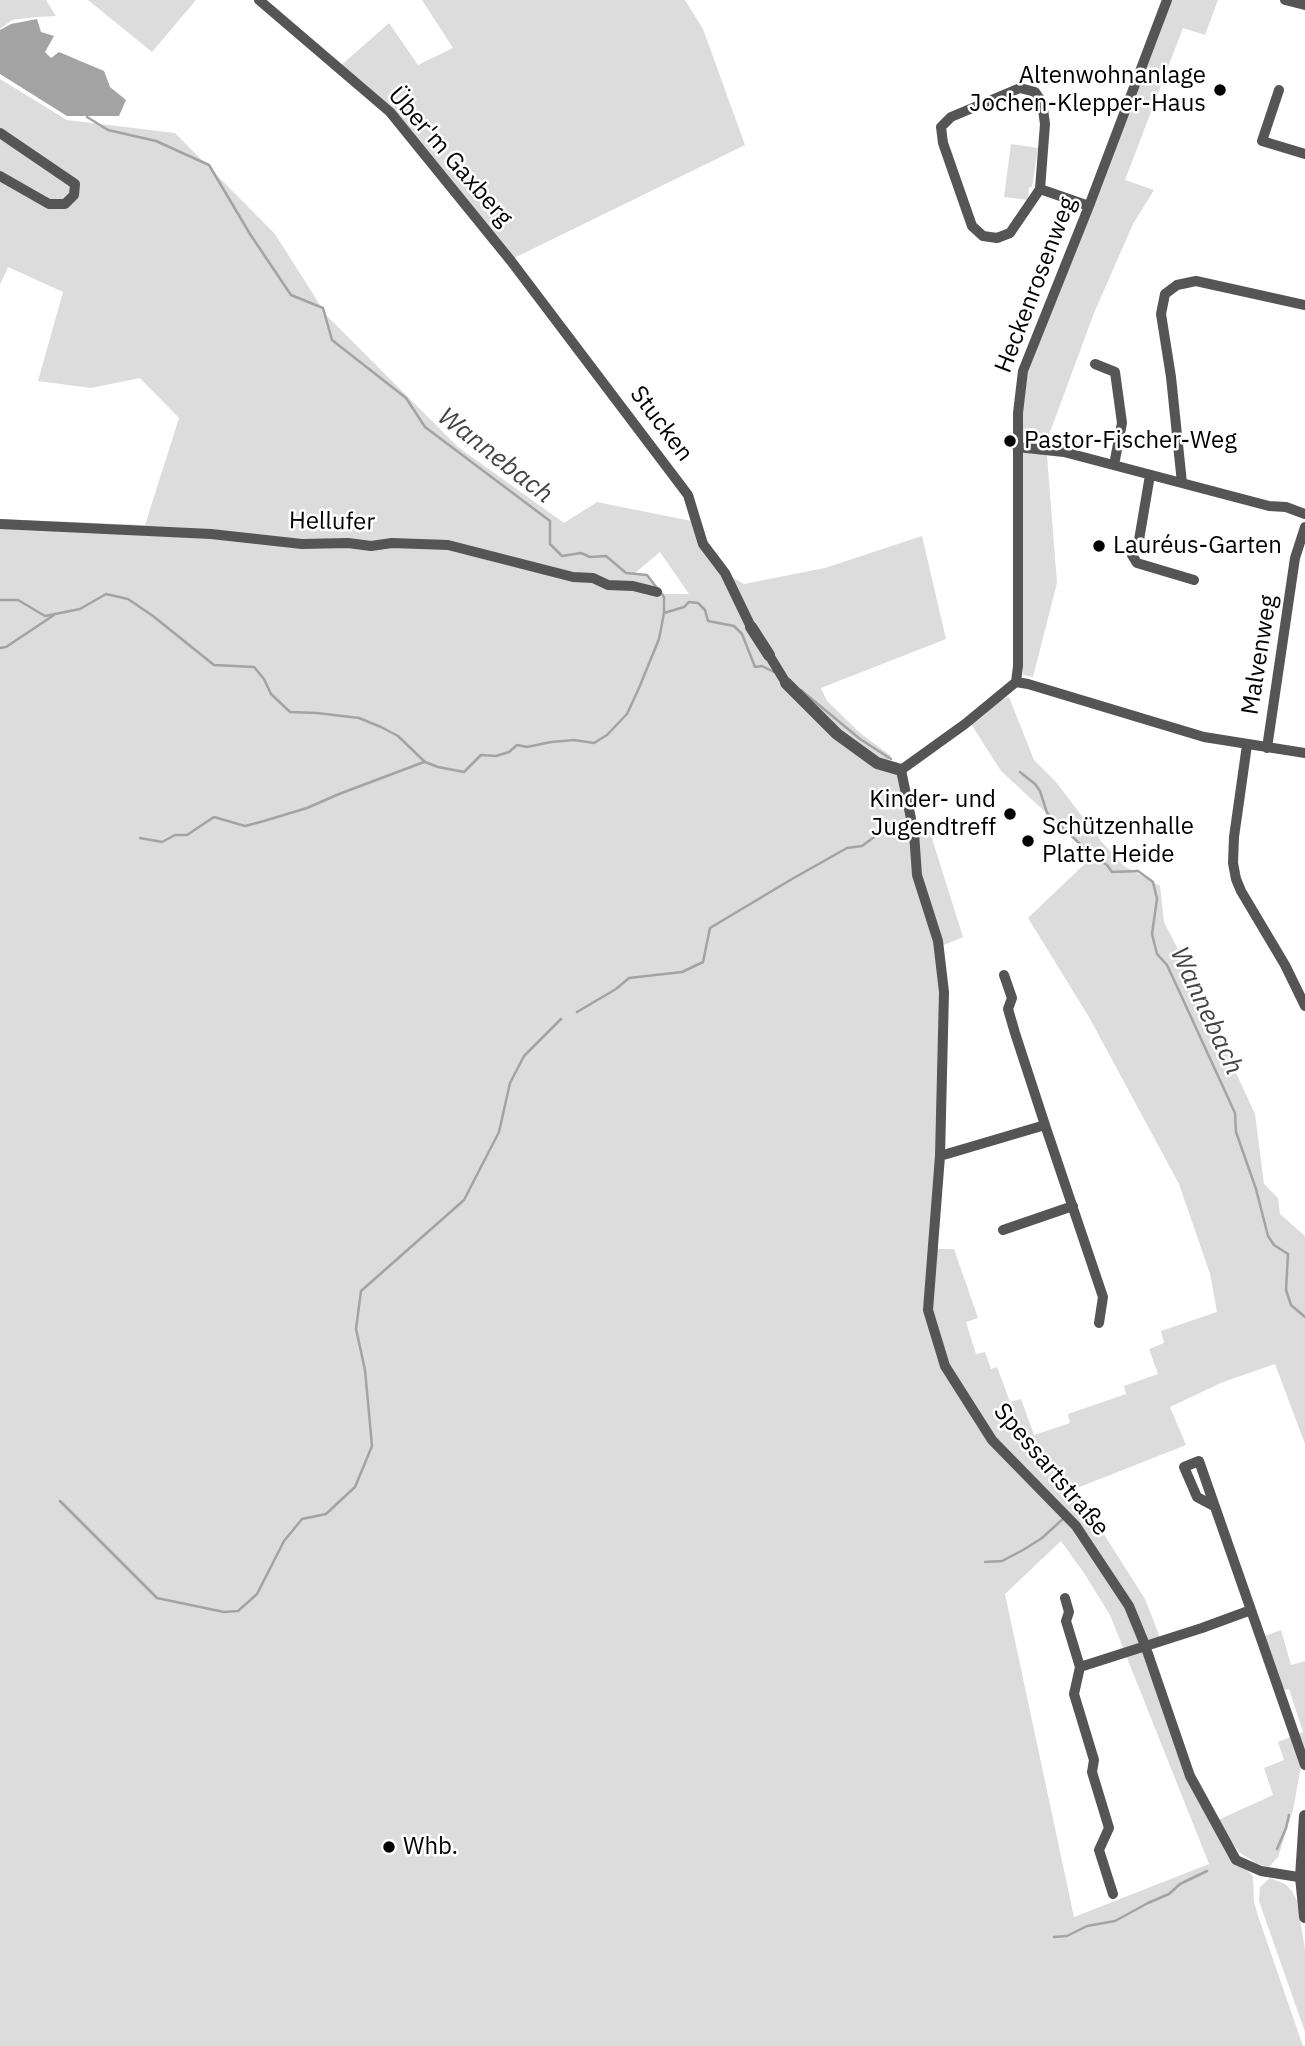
<!DOCTYPE html>
<html>
<head>
<meta charset="utf-8">
<style>
  body { margin:0 }
  canvas { display:block; background:#fff }
</style>
</head>
<body>
<canvas width="1305" height="2046"></canvas>
<script>
const g = document.querySelector('canvas').getContext('2d');
g.lineJoin = 'round';
function fillPath(path, color) { g.fillStyle = color; g.fill(path, 'evenodd'); }
const toPath = rows => new Path2D(rows.map(r => 'M' + r).join(''));
function strokePath(path, color, width, dash) { g.strokeStyle = color; g.lineWidth = width; g.lineCap = dash ? 'butt' : 'round'; g.setLineDash(dash || []); g.stroke(path); }
function drawText(font, color, halo, rows, align = 'center') {
  g.font = font + ' "IBM Plex Sans",sans-serif'; g.lineWidth = 5; g.setLineDash([]); g.textBaseline = 'middle'; g.strokeStyle = halo; g.fillStyle = color; for (const [text, x, y, turn = 0] of rows) {
    g.save(); g.translate(x, y); g.rotate((+turn || 0) * Math.PI / 180); g.textAlign = isNaN(turn) ? turn : align; if (halo) g.strokeText(text, 0, 0); g.fillText(text, 0, 0); g.restore();
  }
}
const green = toPath([
  [0,0,46,0,56,16,37,17,12,20,0,29],
  [88,0,196,0,152,52],
  [422,0,685,0,703,29,745,145,508,261,388,114,337,69,389,23,418,65,453,48],
  [1170,0,1218,0,1205,35,1183,28,1125,180,1154,190,1133,224,1094,313,1046,443,1057,583,1033,677,1023,675,1022,413,1028,372],
  [0,79,67,120,175,133,275,234,327,316,458,447,564,523,597,502,696,522,703,544,725,573,744,584,825,568,922,536,946,639,821,688,827,701,860,733,891,756,887,761,901,770,911,836,930,832,963,937,939,947,944,992,934,1249,954,1249,978,1318,966,1322,976,1354,985,1352,991,1369,997,1367,1010,1402,1021,1399,1034,1435,1070,1423,1068,1414,1126,1394,1124,1386,1158,1374,1149,1349,1164,1343,1161,1331,1217,1312,1210,1274,1179,1184,1089,1017,1028,918,1093,856,1001,771,971,724,1000,700,1009,697,1034,760,1056,782,1101,841,1124,866,1160,886,1164,922,1191,975,1255,1114,1264,1184,1278,1198,1280,1214,1305,1236,1305,1444,1275,1364,1223,1382,1170,1407,1186,1445,1072,1490,1093,1517,1145,1599,1161,1640,1146,1645,1190,1776,1236,1860,1253,1876,1254,1902,1258,1916,1303,2046,0,2046,0,519,145,525,179,418,140,378,91,388,38,381,63,292,8,267,0,285],
  [660,552,689,594,665,594,659,590,647,575,635,573],
  [1061,1541,1084,1573,1110,1615,1209,1864,1074,1917,1005,1594],
  [1011,144,1038,148,1032,187,1029,187,1028,200,1004,197],
  [1281,1630,1291,1665,1305,1661,1305,1757,1302,1761,1293,1810,1278,1857,1269,1867,1258,1864,1240,1853,1216,1821,1273,1795,1264,1768,1284,1760,1278,1742,1303,1732,1289,1689,1281,1691,1262,1637],
  [1270,1878,1285,1884,1292,1891,1297,1901,1305,1949,1305,2032,1259,1901,1260,1887]
]);
const water = toPath([
  [37,19,41,32,54,36,45,52,51,58,59,52,104,71,110,87,126,100,119,116,67,116,0,74,0,30,11,24]
]);
const stream = toPath([
  [87,117,108,130,156,141,209,165,250,234,291,295,323,308,332,340,406,398,425,427,550,521,550,544,562,556,581,553,590,557,606,556,626,573,647,575,664,597,664,613,684,607,689,602,698,603,705,610,708,621,734,626,742,634,755,667,762,666,776,673],
  [0,600,18,600,45,616,80,609,106,594,128,599,153,616,214,665,254,667,264,679,271,694,290,712,317,713,359,718,381,727,398,736,425,762,438,767,464,772,481,755,496,756,509,752,517,745,527,747,551,742,574,740,594,743,607,735,627,714,639,688,659,639,664,613],
  [0,648,6,647,54,615],
  [801,690,860,739,891,759],
  [1020,772,1035,784,1040,791,1047,813,1095,858,1107,865,1112,872,1138,871,1153,882,1157,899,1152,934,1157,954,1167,965,1174,980,1235,1113,1236,1132,1256,1189,1268,1236,1274,1245,1288,1254,1286,1290,1291,1305,1305,1317],
  [140,838,162,842,175,835,187,835,214,817,245,826,264,821,307,808,339,794,424,762],
  [577,1012,616,989,629,978,682,972,703,962,710,928,792,879,847,848,862,846,893,823],
  [60,1501,157,1598,224,1612,238,1611,257,1594,284,1541,302,1519,326,1514,355,1487,372,1446,365,1370,356,1329,361,1291,464,1200,499,1132,510,1083,524,1056,561,1019],
  [985,1562,1002,1561,1023,1550,1042,1538,1065,1517],
  [1277,1849,1286,1828,1289,1815],
  [1054,1937,1067,1936,1087,1926,1115,1921,1148,1903,1169,1894,1180,1884,1207,1871]
]);
const minor = toPath([
  [259,0,390,112,511,261,688,495,703,544,725,573,751,627],
  [1285,0,1305,5],
  [1279,90,1262,141,1305,154],
  [0,133,75,184,74,195,65,204,49,204,0,176],
  [1040,189,1010,233,997,238,983,236,972,226,943,143,941,127,951,117,1020,88,1035,92,1042,102,1045,124,1040,189,1089,206],
  [1095,364,1115,372,1122,423,1114,465],
  [1017,447,1064,452,1269,506,1286,507,1305,514],
  [1150,475,1139,540,1132,555,1137,563,1194,580],
  [1182,483,1171,377,1161,314,1165,294,1177,285,1196,281,1305,305],
  [0,524,211,534,302,544,348,543,371,546,392,543,448,545,573,577,593,578,608,585,633,586,657,592],
  [769,655,786,683],
  [1016,682,1018,666,1018,413,1023,371,1089,206,1167,0],
  [1247,745,1234,837,1233,863,1236,879,1241,891,1285,965,1305,1006],
  [1267,748,1295,558,1305,527],
  [1305,753,1204,737,1028,684,1016,682,965,724,901,770,914,833,917,875,938,941,944,992,940,1156,928,1310,945,1366,992,1440,1076,1526,1129,1606,1145,1645,1190,1776,1236,1860,1261,1871,1305,1878],
  [1004,975,1012,998,1008,1009,1015,1033,1045,1125],
  [940,1156,1045,1125,1103,1297,1099,1323],
  [1003,1230,1073,1206],
  [1214,1506,1197,1497,1184,1467,1199,1461,1251,1610],
  [1065,1598,1069,1612,1066,1621,1080,1667],
  [1113,1894,1099,1850,1109,1828,1092,1772,1094,1760,1074,1694,1080,1667,1202,1628,1251,1610,1305,1765]
]);
const tertiary = toPath([
  [751,627,769,655],
  [786,683,837,734,877,763,901,770],
  [1305,1816,1301,1877,1305,1917]
]);
const markers = [
  [1220,90,7,"#000"],
  [1010,441,7,"#000"],
  [1099,546,7,"#000"],
  [1010,814,7,"#000"],
  [1028,841,7,"#000"],
  [389,1847,7,"#000"]
];
const poiNames = [
  ["Altenwohnanlage",1206,76,"right"],
  ["Jochen-Klepper-Haus",1206,104,"right"],
  ["Pastor-Fischer-Weg",1024,441],
  ["Lauréus-Garten",1113,546],
  ["Kinder- und",996,800,"right"],
  ["Jugendtreff",996,828,"right"],
  ["Schützenhalle",1042,827],
  ["Platte Heide",1042,855],
  ["Whb.",403,1847]
];
const streetNames = [
  ["Über'm Gaxberg",450,157,49],
  ["Heckenrosenweg",1036,285,-69],
  ["Stucken",661,424,53],
  ["Hellufer",332,522,1],
  ["Malvenweg",1260,655,-81],
  ["Spessartstraße",1051,1470,50]
];
const waterNames = [
  ["Wannebach",495,456,38],
  ["Wannebach",1206,1011,65]
];
fillPath(green, '#dcdcdc');
fillPath(water, '#a3a3a3');
strokePath(stream, '#a3a3a3', 2.5);
strokePath(minor, '#555', 10);
strokePath(tertiary, '#555', 12);
for (const [x, y, r, color] of markers) { const dot = new Path2D(); dot.arc(x, y, r, 0, 2 * Math.PI); g.fillStyle = color; g.fill(dot); strokePath(dot, '#fff', 2.5); }
drawText('24px', '#000', '#fff', poiNames, 'left');
drawText('24px', '#000', '#fff', streetNames);
drawText('italic 26px', '#444', '#fff', waterNames);
</script>
</body>
</html>
